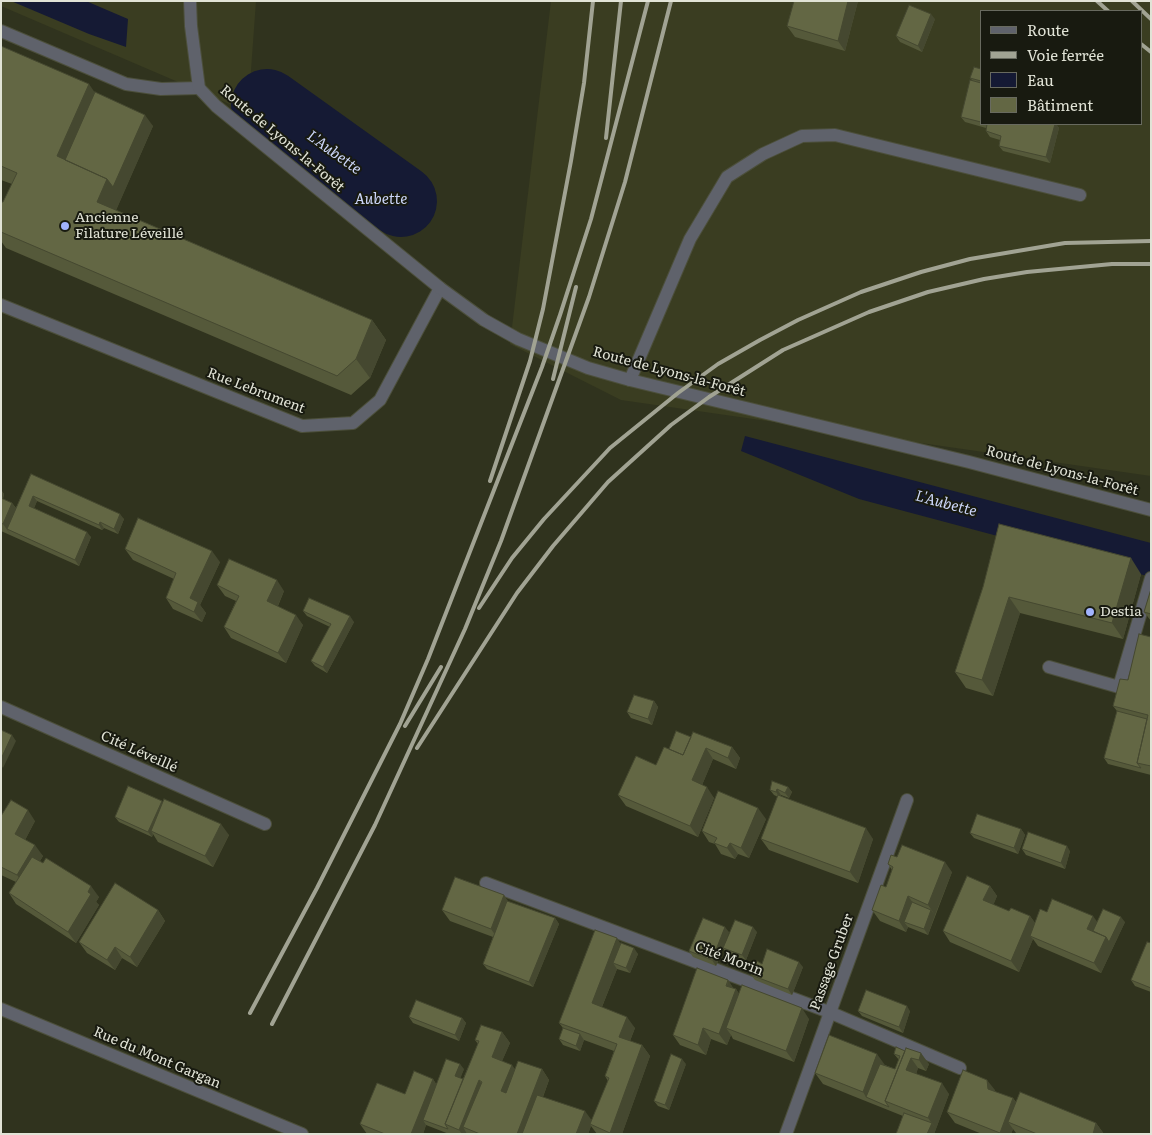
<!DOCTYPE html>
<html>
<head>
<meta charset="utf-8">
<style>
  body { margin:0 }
  #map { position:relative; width:1152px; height:1135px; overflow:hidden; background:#30331e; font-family:Literata,serif }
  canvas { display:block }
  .frame { position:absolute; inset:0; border:2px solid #e1e3d6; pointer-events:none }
  .legend { position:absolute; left:980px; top:10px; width:162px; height:115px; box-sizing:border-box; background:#181a10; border:1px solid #686a5f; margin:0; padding:6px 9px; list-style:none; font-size:15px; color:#e1e3d6 }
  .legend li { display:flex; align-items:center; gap:10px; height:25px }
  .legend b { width:25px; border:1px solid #686a5f }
</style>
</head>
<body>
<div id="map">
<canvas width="1152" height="1135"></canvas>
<div class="frame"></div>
<ul class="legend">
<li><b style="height:6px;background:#5f626b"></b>Route</li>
<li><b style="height:6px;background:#a1a393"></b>Voie ferrée</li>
<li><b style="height:14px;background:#151a34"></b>Eau</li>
<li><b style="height:14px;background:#636744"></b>Bâtiment</li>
</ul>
</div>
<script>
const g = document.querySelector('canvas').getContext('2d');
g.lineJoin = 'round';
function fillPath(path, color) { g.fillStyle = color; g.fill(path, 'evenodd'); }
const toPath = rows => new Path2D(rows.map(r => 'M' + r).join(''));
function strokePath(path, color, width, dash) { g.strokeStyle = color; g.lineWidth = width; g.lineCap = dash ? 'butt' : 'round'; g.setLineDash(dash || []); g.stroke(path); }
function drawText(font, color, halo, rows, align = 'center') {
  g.font = font + ' Literata,serif'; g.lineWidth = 4; g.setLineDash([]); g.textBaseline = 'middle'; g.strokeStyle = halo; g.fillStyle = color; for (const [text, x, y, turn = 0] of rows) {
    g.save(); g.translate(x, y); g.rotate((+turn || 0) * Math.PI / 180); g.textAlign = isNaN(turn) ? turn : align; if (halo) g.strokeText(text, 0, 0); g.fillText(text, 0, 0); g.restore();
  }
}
const built = toPath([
  [1,1,256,1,248,112,1,6],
  [551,1,1151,1,1151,476,621,400,510,344],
  [981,11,1141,11,1141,124,981,124]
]);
const water = toPath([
  [11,1,86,1,128,19,126,47,89,34],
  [268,95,403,197,384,223,265,119],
  [745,436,1151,543,1151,577,859,499,741,451]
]);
const river = toPath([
  [267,105,401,201]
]);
const service = toPath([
  [630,380,690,239,727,177,763,154,802,136,835,135,1080,195],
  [1049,667,1119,687,1151,578]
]);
const minor = toPath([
  [1,31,126,84,161,89,199,88],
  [1,305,302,426,353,423,380,400,440,288],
  [1,707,265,824],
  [486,883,829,1012,960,1068],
  [1,1009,302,1134],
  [786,1134,907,800]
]);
const tertiary = toPath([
  [190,1,191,26,199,88,216,106,440,288,484,320,518,339,588,368,630,380,969,462,1151,510]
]);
const rail = toPath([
  [1097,1,1108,11],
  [1132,1,1151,19],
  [1141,44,1151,52],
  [606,138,621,1],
  [553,379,576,287],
  [490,481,530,361,543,309,571,161,584,83,593,1],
  [479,608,512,558,544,519,610,448,678,393,718,364,760,340,798,320,861,292,921,272,970,259,1065,243,1151,241],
  [405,726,441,667],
  [417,748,517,593,553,546,608,482,671,425,709,397,783,350,869,312,928,292,984,279,1027,272,1112,264,1151,264],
  [250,1013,317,888,400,724,428,659,542,367,560,315,591,219,648,1],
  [272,1024,375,825,465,629,501,541,589,297,625,182,671,1]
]);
const wall = toPath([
  [858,1,845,51,795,37,787,26],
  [935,19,922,52,900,42,896,36],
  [1,46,95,92,153,126,116,210,372,320,386,340,370,378,351,395,6,248,1,241,1,202,3,202,12,184,1,180],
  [981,69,981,124,1056,124,1059,128,1050,163,1003,151,999,146,1000,140,990,137,986,131,986,128,965,122,961,117,973,81,970,78],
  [31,474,124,519,118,534,104,528,102,530,37,501,34,508,91,537,79,566,1,531,1,490,4,494,3,499,12,503,16,508],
  [125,549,220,562,200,605,206,613,202,622,173,609,166,598,174,579,133,560],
  [1141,574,1123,639,1020,613,993,696,966,688,955,672,983,587],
  [217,585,284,591,278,606,303,625,286,663,231,638,224,627,236,601,225,596],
  [1151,589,1151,621,1144,612],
  [303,611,354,622,327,673,315,666,311,661,330,627,307,616],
  [1151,637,1151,775,1108,764,1104,758,1117,711,1113,706,1128,680],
  [654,701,658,707,652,725,631,718,627,712],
  [691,737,732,747,740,758,736,769,713,759,702,785,714,798,698,837,626,806,618,795,656,765,669,749],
  [788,787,792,792,789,798,781,795,781,796,873,839,858,883,769,850,761,839,778,797,774,795,770,790],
  [163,803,229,835,213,867,158,842,153,834,152,837,119,822,115,817],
  [1,816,35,821,25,840,43,856,40,861,99,897,96,902,99,905,76,943,16,904,9,893,16,882,1,875],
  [766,819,749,858,738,854,735,859,721,854,715,844,709,842,702,831],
  [1021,829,1025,835,1018,854,974,838,970,833],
  [1022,849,1070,851,1065,869,1026,855],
  [888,864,952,872,928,935,908,927,906,932,880,921,872,910,886,887,892,870],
  [990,886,997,896,993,905,1009,911,1030,916,1035,923,1047,912,1097,922,1125,922,1101,973,1038,946,1033,939,1019,972,950,942,943,931],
  [504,895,507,901,555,918,559,924,533,987,487,969,483,964,493,937,450,921,442,910],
  [158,910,165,921,137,967,122,958,115,970,87,953,79,942],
  [729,932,716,966,693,957,689,951],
  [757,932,746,960,727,954,723,948],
  [621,943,638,954,630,973,617,969,602,1007,635,1028,630,1041,642,1045,650,1056,622,1134,597,1134,591,1126,588,1134,449,1134,426,1125,423,1134,367,1134,360,1124,405,1094,433,1079,436,1084,464,1069,460,1078,463,1079,478,1044,475,1040,502,1032,510,1043,502,1061,515,1069,542,1069,549,1080,543,1097,592,1120,608,1081,605,1076,614,1051,584,1040,580,1051,563,1045,559,1039,563,1028,559,1023],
  [1151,943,1151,992,1135,986,1131,980],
  [803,967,792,995,755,980,751,975],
  [728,980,733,988,736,989,739,994,809,1019,794,1062,733,1039,731,1035,727,1045,711,1039,706,1055,680,1045,673,1035],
  [858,1011,910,1011,903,1033,862,1016],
  [409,1017,462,1018,466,1023,459,1041,413,1023],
  [896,1047,929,1064,926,1071,918,1068,916,1074,949,1094,934,1134,903,1116,823,1084,815,1073,885,1065,895,1069,899,1060,894,1054],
  [686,1064,669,1110,658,1106,654,1101],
  [995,1090,995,1092,1013,1098,1016,1102,1096,1123,1104,1134,1017,1134,1016,1133,1013,1129,1011,1134,982,1134,955,1123,947,1112]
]);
const shadedWall = toPath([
  [848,1,858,1,845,51,838,41],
  [931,14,935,19,922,52,918,46],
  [89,84,102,103,73,169,57,156],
  [145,115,153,126,111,222,97,202,107,179],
  [1055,124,1056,124,1059,128,1050,163,1046,157],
  [372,320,386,340,370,378,356,359],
  [1,490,4,494,1,502],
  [33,496,37,501,33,511,29,506],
  [12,503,20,514,7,529,11,535,3,524],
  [120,514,124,519,118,534,114,529],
  [100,522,104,528,102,530,99,525],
  [87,532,91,537,79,566,75,560],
  [212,551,220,562,200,605,206,613,202,622,194,612,190,598],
  [1131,558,1141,574,1123,639,1112,623],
  [277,580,284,591,275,612,267,601],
  [1009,597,1020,613,993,696,982,680],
  [296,615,303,625,286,663,278,653],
  [350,616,354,622,327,673,323,667],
  [654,701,658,707,652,725,648,719],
  [12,735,16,741,3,768,1,765,1,759],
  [732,747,740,758,736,769,728,758],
  [706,748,713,759,700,790,692,780],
  [707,787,714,798,698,837,690,826],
  [788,787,792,792,789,798,785,793],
  [777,789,781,795,780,798,776,792],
  [162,801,165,806,151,831,153,834,152,837,148,832],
  [758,808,766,819,749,858,741,848],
  [28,810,35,821,23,844,15,834],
  [221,824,229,835,213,867,205,856],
  [866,828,873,839,858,883,850,872],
  [1021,829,1025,835,1018,854,1014,848],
  [730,843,738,854,735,859,727,848],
  [35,845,43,856,24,885,17,875],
  [1067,846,1070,851,1065,869,1061,863],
  [945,862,952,872,935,915,928,905],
  [91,886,99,897,96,902,99,905,76,943,68,932],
  [990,886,997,896,991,911,983,900],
  [504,895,511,906,498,939,491,929],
  [908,896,916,907,904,922,908,927,906,932,899,921],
  [158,910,165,921,137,967,130,957],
  [931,910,935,915,928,935,924,929],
  [1030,916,1038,927,1030,936,1033,939,1019,972,1011,961],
  [1093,916,1101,927,1096,937,1087,929],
  [1121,917,1125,922,1101,973,1094,963,1106,937],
  [555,918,559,924,533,987,529,982],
  [725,927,729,932,716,966,712,960],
  [753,927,757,932,746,960,742,955],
  [617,938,624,949,613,963,617,969,599,1014,592,1003],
  [115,947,122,958,115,970,107,960],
  [634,948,638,954,630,973,626,968],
  [799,962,803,967,792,995,788,989],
  [728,980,735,991,736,989,743,1000,726,1028,731,1035,727,1045,719,1034],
  [907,1006,910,1011,903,1033,899,1027],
  [802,1008,809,1019,794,1062,786,1051],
  [627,1017,635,1028,627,1048,619,1037],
  [462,1018,466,1023,459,1041,455,1035],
  [703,1028,711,1039,706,1055,698,1045],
  [502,1032,510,1043,499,1068,492,1057],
  [580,1034,584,1040,580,1051,576,1046],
  [642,1045,650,1056,622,1134,611,1134,610,1133],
  [910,1053,911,1058,918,1068,914,1081,896,1105],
  [921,1053,929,1064,926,1071,919,1060],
  [877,1054,885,1065,871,1099,866,1097,863,1092],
  [682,1059,686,1064,669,1110,665,1105],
  [460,1064,464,1069,459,1082,455,1076],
  [512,1065,520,1076,509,1102,501,1091],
  [542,1069,549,1080,529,1134,517,1134],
  [433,1079,440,1090,423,1120,426,1125,423,1134,411,1134],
  [479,1080,487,1091,463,1127,467,1134,462,1134,459,1130],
  [987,1080,995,1090,996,1100,988,1089],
  [942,1083,949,1094,936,1129,928,1118],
  [1013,1098,1020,1109,1008,1122,1013,1129,1011,1134,1000,1134,1000,1133],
  [585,1111,593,1122,590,1124,591,1126,588,1134,576,1134],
  [932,1123,936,1129,934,1134,927,1134],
  [1096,1123,1104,1134,1093,1134]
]);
const building = toPath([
  [794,1,848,1,838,41,787,26,794,1],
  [909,5,931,14,918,46,896,36,909,5],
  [1,46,89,84,57,156,107,179,97,202,372,320,356,359,337,376,335,375,1,232,1,202,3,202,17,173,1,166,1,46],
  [974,67,981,69,981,81,970,78,974,67],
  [970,80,981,83,981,122,961,117,970,80],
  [95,92,145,115,113,187,107,179,65,160,95,92],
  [987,124,1055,124,1046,157,999,146,1001,136,986,131,987,124],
  [31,474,120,514,114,529,100,522,99,525,33,496,29,506,87,532,75,560,7,529,31,474],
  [1,498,12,503,3,524,1,523,1,498],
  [138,518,212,551,190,598,198,602,194,612,166,598,176,573,125,549,138,518],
  [999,524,1131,558,1112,623,1009,597,982,680,955,672,983,587,999,524],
  [229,559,277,580,267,601,296,615,278,653,224,627,239,596,217,585,229,559],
  [1151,589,1151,614,1144,612,1151,589],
  [309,598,350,616,323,667,311,661,331,624,303,611,309,598],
  [1139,634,1151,637,1151,766,1137,763,1148,715,1113,706,1120,679,1128,680,1139,634],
  [634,695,654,701,648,719,627,712,634,695],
  [1117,711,1147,719,1137,763,1141,768,1104,758,1117,711],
  [1,730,12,735,1,759,1,730],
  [676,731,691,737,683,755,669,749,676,731],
  [693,732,732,747,728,758,706,748,692,780,707,787,690,826,618,795,636,756,656,765,664,747,683,755,693,732],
  [772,781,788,787,785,793,777,789,776,792,770,790,772,781],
  [128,786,162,801,148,832,115,817,128,786],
  [718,791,758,808,741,848,730,843,727,848,714,843,717,838,702,831,718,791],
  [778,795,866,828,850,872,761,839,778,795],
  [164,799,221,824,205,856,151,831,164,799],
  [11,800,28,810,15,834,35,845,17,875,1,867,1,816,11,800],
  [977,814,1021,829,1014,848,970,833,977,814],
  [1028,832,1067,846,1061,863,1022,849,1028,832],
  [902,845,945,862,928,905,908,896,899,921,872,910,881,885,886,887,893,867,888,864,891,855,897,857,902,845],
  [32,857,43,863,46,858,91,886,88,892,91,894,68,932,9,893,32,857],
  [967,876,990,886,983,900,1009,911,1011,908,1030,916,1011,961,943,931,967,876],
  [455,877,504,895,491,929,442,910,455,877],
  [115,883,158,910,130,957,115,947,107,960,79,942,115,883],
  [1052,899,1093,916,1087,929,1106,937,1094,963,1030,936,1040,909,1047,912,1052,899],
  [507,901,555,918,529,982,483,964,507,901],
  [912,902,931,910,924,929,904,922,912,902],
  [1103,909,1121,917,1109,942,1106,937,1093,931,1103,909],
  [703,918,725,927,712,960,689,951,703,918],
  [735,920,753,927,742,955,723,948,735,920],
  [595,930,617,938,592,1003,627,1017,619,1037,642,1045,610,1133,590,1124,609,1078,605,1076,617,1044,559,1023,595,930],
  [1147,942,1151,943,1151,988,1131,980,1147,942],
  [621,943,634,948,626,968,613,963,621,943],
  [767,949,799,962,788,989,751,975,757,961,762,964,767,949],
  [697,968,728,980,726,986,736,989,719,1034,703,1028,698,1045,673,1035,697,968],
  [742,985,802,1008,786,1051,726,1028,742,985],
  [866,990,907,1006,899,1027,858,1011,866,990],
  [416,1000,462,1018,455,1035,409,1017,416,1000],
  [481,1025,502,1032,492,1057,512,1065,501,1091,506,1093,518,1061,542,1069,517,1134,480,1134,463,1127,482,1082,479,1080,459,1130,445,1124,479,1041,475,1040,481,1025],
  [563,1028,580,1034,576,1046,559,1039,563,1028],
  [829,1035,877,1054,863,1092,815,1073,829,1035],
  [896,1047,905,1051,885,1101,889,1107,866,1097,880,1064,895,1069,900,1056,894,1054,896,1047],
  [906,1048,921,1053,919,1060,911,1058,906,1070,942,1083,928,1118,885,1101,906,1048],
  [671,1054,682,1059,665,1105,654,1101,671,1054],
  [446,1059,460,1064,455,1076,463,1079,445,1124,448,1129,423,1120,446,1059],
  [963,1070,987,1080,988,1089,1013,1098,1000,1133,947,1112,963,1070],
  [414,1071,433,1079,411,1134,385,1134,360,1124,377,1083,405,1094,414,1071],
  [1020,1092,1096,1123,1093,1134,1037,1134,1008,1122,1020,1092],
  [537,1095,585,1111,576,1134,522,1134,537,1095],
  [904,1113,932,1123,927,1134,896,1134,904,1113]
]);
const markers = [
  [65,226,5,"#a1b3fd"],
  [1090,612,5,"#a1b3fd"]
];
const streetNames = [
  ["Route de Lyons-la-Forêt",282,139,40],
  ["Route de Lyons-la-Forêt",669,372,15],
  ["Rue Lebrument",256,391,21],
  ["Route de Lyons-la-Forêt",1062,471,15],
  ["Cité Léveillé",139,752,24],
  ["Cité Morin",729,959,21],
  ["Passage Gruber",832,962,-70],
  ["Rue du Mont Gargan",157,1058,23]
];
const poiNames = [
  ["Ancienne",75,218],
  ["Filature Léveillé",75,234],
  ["Destia",1100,612]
];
const waterNames = [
  ["L'Aubette",334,153,36],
  ["Aubette",381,200],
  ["L'Aubette",946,504,15]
];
fillPath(built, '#3a3d21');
fillPath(water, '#151a34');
strokePath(river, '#151a34', 72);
strokePath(service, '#4c4f3b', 14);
strokePath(minor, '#4c4f3b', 14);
strokePath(tertiary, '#4c4f3b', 14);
strokePath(service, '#5f626b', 12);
strokePath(minor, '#5f626b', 12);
strokePath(tertiary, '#5f626b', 12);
strokePath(rail, '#a1a393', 4);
fillPath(wall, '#55593a');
fillPath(shadedWall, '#454830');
fillPath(building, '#636744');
strokePath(building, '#454830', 1);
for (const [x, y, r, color] of markers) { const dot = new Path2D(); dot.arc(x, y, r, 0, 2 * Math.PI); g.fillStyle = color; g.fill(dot); strokePath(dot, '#181a10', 2); }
drawText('14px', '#e1e3d6', '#181a10', streetNames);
drawText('14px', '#e1e3d6', '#181a10', poiNames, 'left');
drawText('italic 15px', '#ccd6f9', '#181a10', waterNames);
</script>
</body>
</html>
